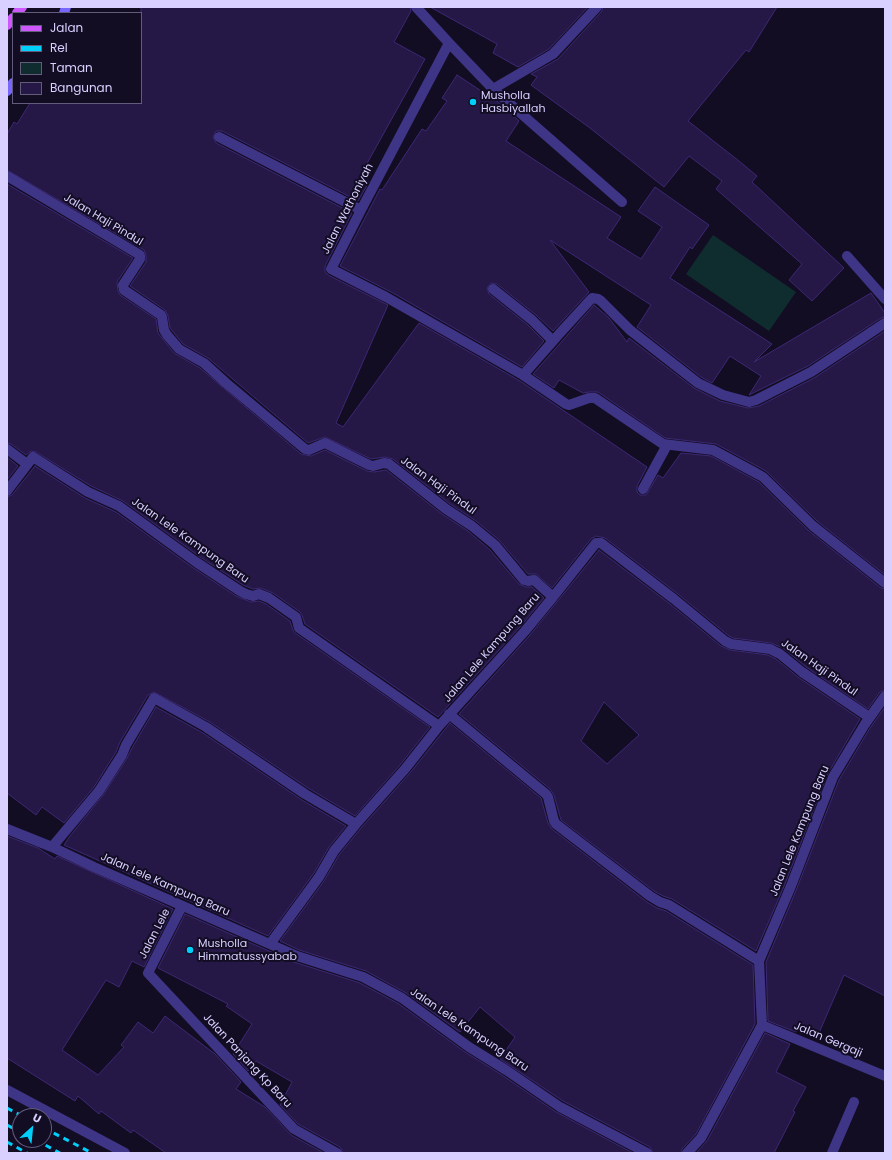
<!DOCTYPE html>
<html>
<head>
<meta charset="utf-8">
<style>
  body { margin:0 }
  #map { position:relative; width:892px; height:1160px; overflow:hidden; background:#130d24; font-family:Poppins,sans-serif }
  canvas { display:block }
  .frame { position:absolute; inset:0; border:8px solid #d9d0ff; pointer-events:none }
  .legend { position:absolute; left:12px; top:12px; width:130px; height:92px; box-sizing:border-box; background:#130d24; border:1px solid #625b7c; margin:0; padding:5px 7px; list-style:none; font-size:12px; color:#d9d0ff }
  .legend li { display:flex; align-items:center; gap:8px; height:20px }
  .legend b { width:20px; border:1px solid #625b7c }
  .north { position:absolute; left:12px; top:1108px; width:40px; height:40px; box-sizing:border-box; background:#130d24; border:1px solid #625b7c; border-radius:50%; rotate:27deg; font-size:11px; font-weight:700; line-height:16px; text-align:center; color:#d9d0ff }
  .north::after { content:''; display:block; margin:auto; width:14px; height:18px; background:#00cefb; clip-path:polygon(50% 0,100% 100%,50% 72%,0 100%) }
</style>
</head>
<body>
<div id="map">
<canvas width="892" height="1160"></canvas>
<div class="frame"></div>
<ul class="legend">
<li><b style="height:5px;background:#ce57ff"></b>Jalan</li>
<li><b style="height:5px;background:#00cefb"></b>Rel</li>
<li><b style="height:11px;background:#0f2d2f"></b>Taman</li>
<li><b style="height:11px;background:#251846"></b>Bangunan</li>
</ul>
<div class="north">U</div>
</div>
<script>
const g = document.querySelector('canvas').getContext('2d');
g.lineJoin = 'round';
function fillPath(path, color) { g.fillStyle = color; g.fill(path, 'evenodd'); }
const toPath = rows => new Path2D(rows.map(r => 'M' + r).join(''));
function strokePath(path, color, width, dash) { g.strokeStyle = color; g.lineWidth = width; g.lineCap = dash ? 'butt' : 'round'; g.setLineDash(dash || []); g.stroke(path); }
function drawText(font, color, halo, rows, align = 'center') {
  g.font = font + ' Poppins,sans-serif'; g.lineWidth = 4; g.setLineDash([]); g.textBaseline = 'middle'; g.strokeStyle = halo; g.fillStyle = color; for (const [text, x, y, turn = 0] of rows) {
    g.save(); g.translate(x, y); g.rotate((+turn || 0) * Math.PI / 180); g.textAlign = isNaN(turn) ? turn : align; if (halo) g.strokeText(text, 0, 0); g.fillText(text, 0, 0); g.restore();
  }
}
const green = toPath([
  [713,235,796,292,769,331,686,274]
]);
const building = toPath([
  [141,7,410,7,411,11,394,42,425,59,360,176,369,182,358,201,222,131,216,131,213,137,216,143,352,213,325,266,325,272,328,275,388,305,336,423,343,427,419,323,520,381,647,467,637,486,637,492,640,495,646,495,648,492,658,475,663,478,681,453,711,456,759,482,809,531,881,588,885,589,885,690,880,692,868,709,806,667,783,648,771,643,733,638,729,636,678,594,605,538,596,536,591,539,552,588,536,574,528,574,499,540,476,521,450,504,393,459,385,457,371,459,325,437,308,443,208,358,183,344,170,328,168,316,165,310,130,286,146,262,146,255,144,250,7,170,7,134,14,122,17,124,30,103,141,103,141,7],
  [430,7,588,7,549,49,518,67,493,53,497,44,430,7],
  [603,7,777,7,749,52,746,50,688,121,739,161,757,176,752,182,844,268,812,301,789,280,802,264,716,189,722,181,689,156,664,187,590,128,531,85,537,77,531,74,558,59,602,11,603,7],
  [457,75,498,102,519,121,506,141,621,217,607,238,641,259,662,227,638,211,655,187,709,225,692,249,690,247,670,278,772,344,754,362,871,293,885,313,885,317,881,318,808,366,749,395,761,376,730,356,712,383,701,377,637,327,651,305,550,240,589,292,553,331,536,315,497,284,491,283,487,288,489,294,528,325,544,341,522,367,393,293,340,266,380,189,382,190,422,129,426,131,447,101,442,98,457,75],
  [7,184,133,258,117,282,118,291,120,295,156,319,158,333,174,353,200,368,301,454,311,456,325,450,367,471,374,472,386,470,442,514,468,531,490,550,519,584,526,587,532,587,544,598,520,627,438,717,305,624,302,615,300,612,273,593,261,588,253,589,243,585,200,557,123,501,91,486,36,452,31,451,26,455,11,444,7,443,7,184],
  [594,305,609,318,627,342,629,338,694,388,720,401,748,408,759,406,814,378,885,331,885,575,817,521,766,471,716,444,665,438,598,392,589,392,583,393,559,380,554,388,533,374,594,305],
  [7,457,18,466,7,480,7,457],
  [35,466,85,498,116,512,192,567,236,596,251,602,259,601,266,604,290,621,293,630,295,633,430,727,400,765,355,816,308,788,210,722,154,692,148,695,120,742,116,752,94,787,64,823,42,807,36,815,7,793,7,497,12,495,35,466],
  [599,550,670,604,721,646,730,650,768,655,776,659,798,677,860,719,827,775,785,884,756,951,672,899,663,896,654,891,561,820,554,795,550,789,459,714,530,635,599,550],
  [604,702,639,735,607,764,581,741,604,702],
  [156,707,203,733,302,800,346,826,329,847,314,873,268,936,64,845,70,836,104,794,127,758,132,748,156,707],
  [885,707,885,996,844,975,819,1033,801,1023,796,1032,768,1021,766,962,797,888,839,780,870,728,885,707],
  [450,723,541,798,548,823,552,829,647,902,657,908,666,911,753,965,755,1024,696,1134,682,1149,681,1153,653,1153,650,1147,563,1101,500,1059,515,1037,480,1007,460,1032,406,993,366,971,299,950,280,941,324,881,339,855,361,828,410,773,450,723],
  [7,836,38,848,55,859,57,856,173,909,144,967,132,961,119,987,106,980,62,1050,98,1075,124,1047,121,1045,138,1022,153,1033,165,1016,215,1054,241,1082,236,1089,265,1107,291,1135,324,1153,166,1153,133,1130,131,1133,101,1111,99,1114,78,1096,75,1101,7,1058,7,836],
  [185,914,294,962,360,983,399,1004,465,1052,502,1075,556,1112,633,1153,343,1153,340,1147,298,1124,280,1105,292,1082,256,1061,248,1071,233,1054,252,1024,226,1006,228,1004,158,968,185,914],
  [765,1033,790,1044,776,1072,806,1087,793,1111,795,1112,774,1153,696,1153,707,1141,765,1033]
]);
const lane = toPath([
  [493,89,622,202],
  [847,256,885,299],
  [832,1153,854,1102]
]);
const street = toPath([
  [416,7,449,43],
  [597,7,553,54,493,89,449,43,361,210,331,269,386,297,523,375,566,404,569,405,589,398,595,398,663,444,713,450,754,472,763,477,813,526,885,583],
  [219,137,361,210],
  [7,176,140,255,140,259,123,285,124,290,161,315,162,317,164,330,167,335,179,349,204,363,226,383,305,449,309,450,325,443,369,465,373,466,384,463,389,464,446,509,472,526,495,545,524,580,528,581,534,580,553,597,596,543,601,543,674,599,725,641,731,644,770,649,780,654,802,672,869,717],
  [493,289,532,320,553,341],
  [523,375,560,333,592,298,598,299,601,301,630,330,698,383,723,395,749,402,756,400,811,372,885,323],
  [7,449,27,464],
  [643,489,667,445],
  [7,491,33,457,88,492,119,506,196,562,240,591,246,594,253,596,259,594,269,598,296,617,299,628,439,726],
  [449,714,546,794,548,797,554,821,556,824,650,896,660,902,669,905,759,961],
  [7,829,52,847,94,867,297,956,363,977,402,998,469,1047,506,1070,560,1107,647,1153],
  [52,847,99,791,122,755,126,745,154,698,206,727,305,794,356,824],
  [182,906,148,973,294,1129,337,1153],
  [270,944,319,877,334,851,356,824,405,769,439,726,525,631,553,597],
  [762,1025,885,1076],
  [7,1090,125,1153],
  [687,1153,701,1138,762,1025,759,961,791,886,833,777,865,724,885,696]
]);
const secondary = toPath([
  [64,13,66,7],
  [7,91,13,83]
]);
const primary = toPath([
  [17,13,22,7],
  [7,25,13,18]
]);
const rail = toPath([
  [7,1108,22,1116],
  [7,1125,20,1132],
  [44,1128,92,1153],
  [36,1140,60,1153],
  [7,1142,27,1153]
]);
const markers = [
  [473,102,4,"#00cefb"],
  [190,950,4,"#00cefb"]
];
const poiNames = [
  ["Musholla",481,96],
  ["Hasbiyallah",481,109],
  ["Musholla",198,944],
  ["Himmatussyabab",198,957]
];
const streetNames = [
  ["Jalan Wathoniyah",348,209,-63],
  ["Jalan Haji Pindul",103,220,31],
  ["Jalan Haji Pindul",438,486,36],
  ["Jalan Lele Kampung Baru",190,541,35],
  ["Jalan Lele Kampung Baru",492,648,-49],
  ["Jalan Haji Pindul",819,668,35],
  ["Jalan Lele Kampung Baru",800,831,-68],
  ["Jalan Lele Kampung Baru",165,885,24],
  ["Jalan Lele",155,934,-63],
  ["Jalan Lele Kampung Baru",469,1030,34],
  ["Jalan Gergaji",828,1040,23],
  ["Jalan Panjang Kp Baru",247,1061,47]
];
fillPath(green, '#0f2d2f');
fillPath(building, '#251846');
strokePath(building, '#3d2874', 1);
strokePath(lane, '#3f3586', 10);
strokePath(street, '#3f3586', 10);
strokePath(secondary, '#7767ff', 10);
strokePath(primary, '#ce57ff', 10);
strokePath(rail, '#00cefb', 3, [6, 5]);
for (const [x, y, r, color] of markers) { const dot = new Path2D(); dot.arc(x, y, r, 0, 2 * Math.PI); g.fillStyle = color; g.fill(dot); strokePath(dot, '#130d24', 1.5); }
drawText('11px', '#d9d0ff', '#130d24', poiNames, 'left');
drawText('11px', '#d9d0ff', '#130d24', streetNames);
</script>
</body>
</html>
